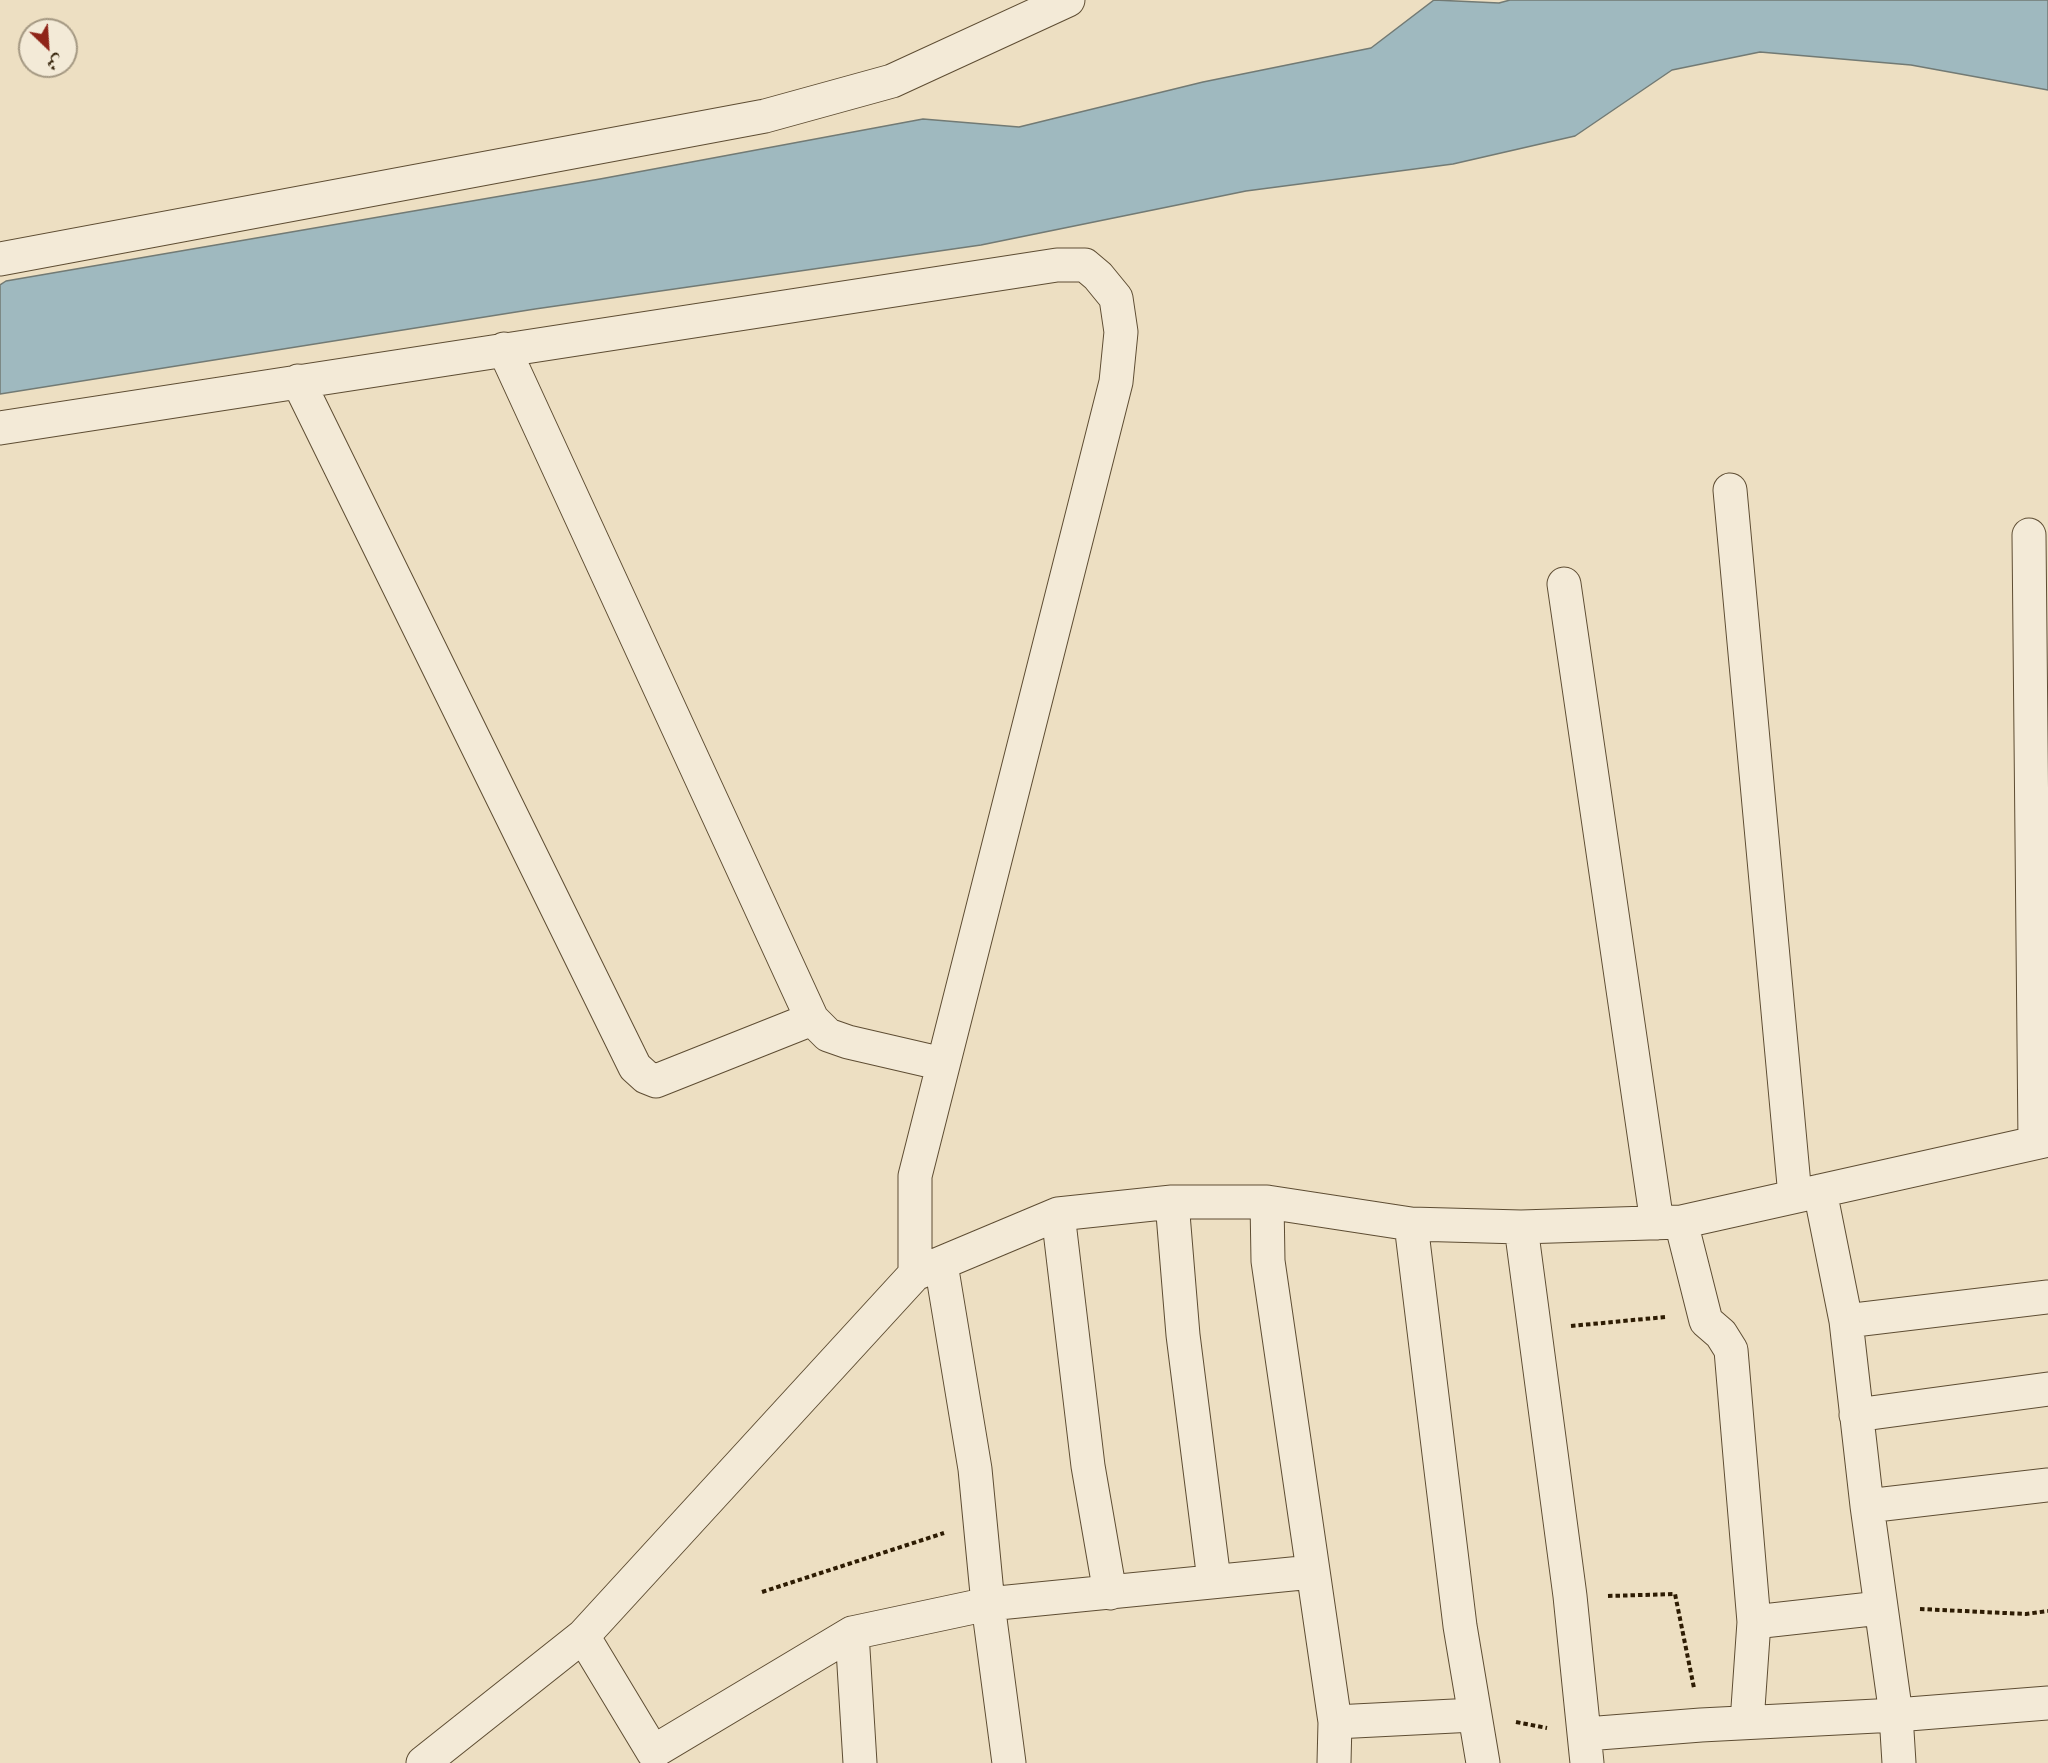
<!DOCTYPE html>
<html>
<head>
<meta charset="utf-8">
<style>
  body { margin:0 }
  #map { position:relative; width:2048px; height:1763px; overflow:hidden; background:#eddfc2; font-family:"IM FELL DW Pica",Amiri,serif }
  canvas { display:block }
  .north { position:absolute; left:18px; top:18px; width:60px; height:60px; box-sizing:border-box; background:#f3ead7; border:2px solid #a49882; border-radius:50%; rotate:155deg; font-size:16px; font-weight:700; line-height:24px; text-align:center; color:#2e1c03 }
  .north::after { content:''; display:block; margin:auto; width:21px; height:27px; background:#8f2418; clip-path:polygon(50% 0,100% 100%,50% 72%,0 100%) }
</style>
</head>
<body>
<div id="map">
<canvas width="2048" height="1763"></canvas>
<div class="north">ش</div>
</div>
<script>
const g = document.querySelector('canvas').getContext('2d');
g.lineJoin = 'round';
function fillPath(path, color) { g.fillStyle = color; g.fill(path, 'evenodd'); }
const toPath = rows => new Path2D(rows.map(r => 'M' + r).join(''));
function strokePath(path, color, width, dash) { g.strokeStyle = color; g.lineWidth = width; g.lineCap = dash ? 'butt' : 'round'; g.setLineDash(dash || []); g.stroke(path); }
const water = toPath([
  [1434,0,1499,3,1510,0,2048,0,2048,90,1911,65,1760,52,1672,70,1575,136,1453,164,1246,191,981,245,535,309,0,394,0,285,6,281,600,179,923,119,1019,127,1203,82,1371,48,1434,0]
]);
const path = toPath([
  [1571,1326,1665,1317],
  [762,1592,944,1533],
  [1608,1596,1675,1594,1694,1688],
  [1920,1609,2026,1614,2048,1611],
  [1516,1722,1547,1728]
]);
const minor = toPath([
  [0,259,765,116,892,81,1068,0],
  [504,349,812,1019,828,1035,848,1042,943,1064],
  [298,381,635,1067,646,1077,656,1081,812,1019],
  [0,428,1057,265,1085,265,1098,276,1116,298,1121,332,1116,382,915,1176,915,1274],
  [1730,490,1795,1196],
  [2029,535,2035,1142],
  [1564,584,1657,1223],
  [1820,1191,1846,1321,1867,1506,1896,1715,1899,1763],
  [1172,1202,1183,1335,1214,1580],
  [1267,1202,1268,1261,1335,1722,1334,1763],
  [1058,1214,1088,1466,1110,1593],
  [1681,1222,1706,1321,1721,1334,1731,1350,1754,1622,1880,1608],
  [1411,1224,1460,1626,1483,1763],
  [1521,1227,1570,1596,1587,1763],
  [941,1264,975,1469,988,1604,1009,1763],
  [1846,1321,2048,1297],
  [1856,1415,2048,1389],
  [1867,1506,2048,1485],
  [852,1633,860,1763],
  [583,1636,653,1752,852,1633,988,1604,1312,1572],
  [1335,1722,1474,1715],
  [1747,1722,1754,1622],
  [1586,1734,1701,1725,1896,1715,2048,1703],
  [423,1763,583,1636,915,1274,1058,1214,1172,1202,1267,1202,1411,1224,1521,1227,1681,1222,2048,1140]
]);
fillPath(water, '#9fb9bf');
strokePath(water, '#727a74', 1.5);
strokePath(minor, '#5e4d33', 35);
strokePath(path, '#2e1c03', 4, [4.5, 3]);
strokePath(minor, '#f3ead7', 33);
</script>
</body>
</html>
